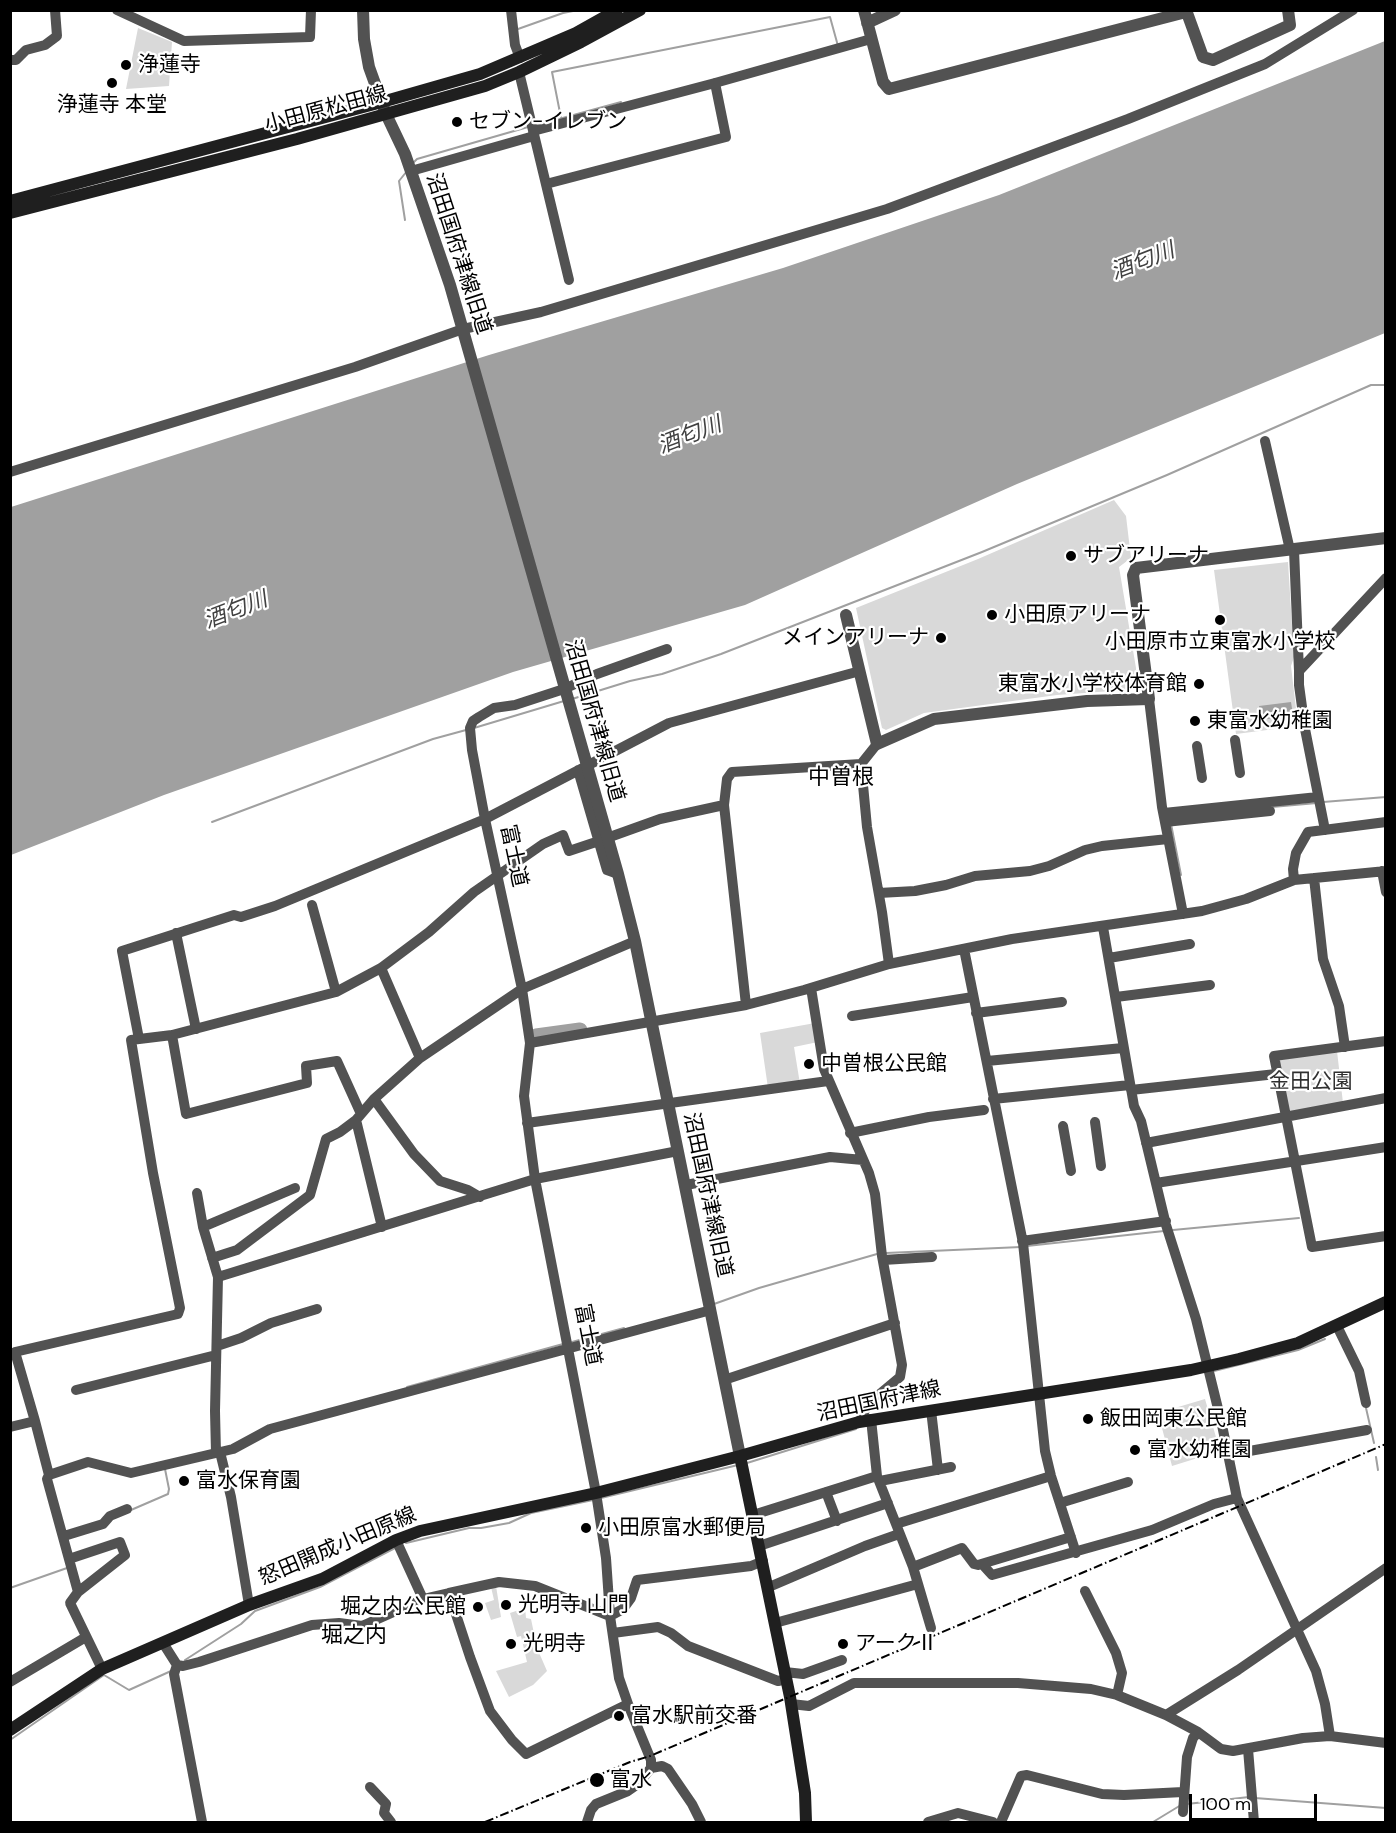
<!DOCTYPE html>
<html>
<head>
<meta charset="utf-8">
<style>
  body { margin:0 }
  #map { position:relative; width:1396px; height:1833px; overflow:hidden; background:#fff; font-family:"DM Sans",sans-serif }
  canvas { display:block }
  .frame { position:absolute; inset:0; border:12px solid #000; pointer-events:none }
  .scale { position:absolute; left:1189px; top:1794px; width:128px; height:27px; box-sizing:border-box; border:3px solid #000; border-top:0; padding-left:8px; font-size:18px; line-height:21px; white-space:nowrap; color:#000; -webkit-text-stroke:4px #fff; paint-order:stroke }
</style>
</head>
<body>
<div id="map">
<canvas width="1396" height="1833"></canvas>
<div class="frame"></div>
<div class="scale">100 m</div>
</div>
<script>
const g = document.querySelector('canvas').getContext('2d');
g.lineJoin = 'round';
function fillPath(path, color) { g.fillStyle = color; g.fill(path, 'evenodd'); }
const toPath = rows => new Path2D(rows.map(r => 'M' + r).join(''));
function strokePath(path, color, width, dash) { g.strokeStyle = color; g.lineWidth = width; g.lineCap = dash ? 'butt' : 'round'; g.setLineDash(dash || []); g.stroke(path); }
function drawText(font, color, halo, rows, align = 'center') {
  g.font = font + ' "DM Sans","Noto Sans JP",sans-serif'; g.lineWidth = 4.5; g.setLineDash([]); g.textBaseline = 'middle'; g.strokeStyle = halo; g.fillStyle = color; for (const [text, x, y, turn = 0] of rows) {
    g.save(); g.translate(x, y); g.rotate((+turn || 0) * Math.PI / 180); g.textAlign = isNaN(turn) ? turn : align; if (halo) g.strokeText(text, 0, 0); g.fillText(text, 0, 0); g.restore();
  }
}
const green = toPath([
  [138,28,172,42,169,86,126,89],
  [1114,500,1126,516,1131,558,1119,567,1136,668,1136,681,1133,686,1125,690,1057,695,924,713,886,730,882,728,856,608,978,559],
  [1288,562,1294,657,1291,666,1298,726,1236,734,1214,570],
  [815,1023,818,1042,794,1047,800,1084,768,1088,760,1033],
  [1337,1051,1343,1103,1287,1114,1277,1058],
  [1205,1399,1220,1451,1172,1466,1158,1413],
  [496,1586,501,1617,491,1620,485,1603,494,1600,491,1587],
  [525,1608,526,1618,531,1619,537,1648,547,1671,533,1685,509,1697,496,1671,527,1662,521,1636,517,1637,510,1613]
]);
const water = toPath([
  [1385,41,1385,333,1017,484,745,605,513,672,164,795,11,855,11,507,489,355,783,268,999,195],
  [1291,702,1293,715,1261,720,1259,706]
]);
const stream = toPath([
  [518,29,563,13,578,10],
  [561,118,552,72,830,17,838,46],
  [537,125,621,102],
  [412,164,417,159,528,127],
  [405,220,399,181,407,171],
  [572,699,630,681,662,674,721,654,982,552,1167,475,1371,385,1386,385],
  [474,728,564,701],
  [1323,802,1386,797],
  [1272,807,1317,803],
  [212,822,433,739,466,730],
  [1171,824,1181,875],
  [1173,1230,1299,1218],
  [1027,1246,1164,1231],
  [886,1253,1021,1247],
  [714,1304,759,1288,877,1254],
  [572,1342,624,1328],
  [1214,1371,1298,1350,1325,1339],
  [407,1387,563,1344],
  [1366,1408,1374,1443],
  [1376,1457,1378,1470],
  [747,1463,856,1429],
  [601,1498,738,1465],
  [131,1510,168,1494,169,1489,165,1469],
  [406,1543,469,1528,481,1528,509,1523,531,1513,593,1500],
  [10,1588,67,1568],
  [185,1660,241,1624,255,1611,320,1587,395,1548],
  [10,1740,104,1675,129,1690,171,1671],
  [1255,1798,1386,1808],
  [1187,1804,1249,1797],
  [1153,1822,1181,1805]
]);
const river = toPath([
  [536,1036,580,1030]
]);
const minor = toPath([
  [117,10,184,41,310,37,311,10],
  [511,10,515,45,520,58],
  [10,60,16,60,26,50,45,45,57,36,55,10],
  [519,72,569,280],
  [533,131,715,83,871,39],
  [411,171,534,136],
  [546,184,726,137,715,83],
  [1265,441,1290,550],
  [10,472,355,367,463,329,541,312,887,209,1128,119,1265,64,1353,10],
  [1294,550,1299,671],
  [1149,699,1162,807,1183,914],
  [1235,740,1240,773],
  [877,744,861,764,867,827,882,912,889,964],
  [1197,746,1202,778],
  [578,770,607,870,618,874],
  [724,805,746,1005],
  [1164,813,1318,797],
  [1165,822,1270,811],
  [1325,830,1305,729,1299,685,1299,671,1386,578],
  [607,838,660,819,724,805,727,779,732,772,861,764],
  [1382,871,1386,892],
  [1314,878,1323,959,1339,1006,1345,1047],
  [1294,880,1293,869,1296,853,1308,832,1386,822],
  [879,893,915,891,946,885,975,876,1030,871,1049,866,1085,850,1102,846,1168,839],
  [312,905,336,992],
  [1103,927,1134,1106,1141,1121,1166,1225,1196,1319,1222,1425,1237,1498,1316,1671,1325,1704,1330,1736],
  [176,933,196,1029],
  [964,949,1023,1243,1045,1451,1051,1476,1076,1553],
  [1109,958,1190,944],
  [381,968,420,1058],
  [811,988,824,1069,869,1173,875,1194,882,1256,902,1365,900,1377,869,1403,859,1422],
  [1116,997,1210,985],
  [976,1013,1062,1002],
  [852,1016,973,997],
  [172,1035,186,1114,307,1083,306,1066,337,1061,361,1114],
  [139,1039,122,951,234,915,241,917,275,906,485,819,669,723,860,671],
  [1386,1041,1274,1056,1312,1247,1386,1236],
  [530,1043,746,1005,804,990,889,964,1012,939,1202,911,1246,899,1294,880,1386,871],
  [987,1061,1123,1048],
  [1131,1090,1276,1074],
  [374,1099,414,1154,440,1181,468,1190,480,1197],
  [993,1099,1130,1085],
  [356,1120,382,1227],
  [1095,1122,1101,1166],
  [527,1123,828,1081],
  [1063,1126,1071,1171],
  [850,1133,929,1117,984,1110],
  [1146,1143,1386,1098],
  [1156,1183,1386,1147],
  [686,1185,830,1157,863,1160],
  [197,1193,203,1227,218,1277],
  [203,1227,295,1188],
  [1022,1241,1166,1221],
  [212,1258,237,1250,310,1195,326,1139,340,1132,356,1120,374,1099,420,1058,522,989,635,941],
  [883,1260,932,1257],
  [1337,1326,1359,1371,1366,1403],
  [217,1346,241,1338,271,1323,317,1309],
  [724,1380,895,1323],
  [76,1390,216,1355],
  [931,1410,938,1470],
  [871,1419,877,1476,913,1567,931,1628],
  [35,1421,15,1352,178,1314,180,1308,153,1173,131,1040,172,1035,336,992,381,968,429,932,474,892,543,844,563,835,569,851,599,841],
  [10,1427,35,1421,49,1475,47,1479,78,1592,70,1603,102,1669],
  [220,1452,231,1497,249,1605],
  [216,1453,215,1411,218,1277,535,1179,678,1151],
  [1227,1455,1367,1430],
  [49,1475,88,1462,131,1473,233,1449,270,1429,711,1310],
  [880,1481,951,1467],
  [826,1492,837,1521],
  [1060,1503,1128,1482],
  [753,1515,877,1476],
  [896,1524,1051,1476],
  [64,1536,103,1524,110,1516,127,1509],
  [396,1540,423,1599,449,1593,470,1657,490,1711,512,1740,526,1754,628,1704],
  [759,1546,888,1503],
  [69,1559,120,1542,125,1555,78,1592],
  [982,1564,992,1575,1152,1530,1214,1504,1237,1498],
  [913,1567,962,1548,974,1564,978,1565,1071,1537],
  [769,1587,865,1546,899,1534],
  [1085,1591,1116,1653,1122,1673,1117,1695],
  [449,1593,499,1582,535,1586,610,1616,623,1609,631,1598,637,1580,751,1566,763,1561],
  [775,1623,918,1584],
  [613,1633,658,1627,671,1633,688,1646,778,1681,787,1679],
  [163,1643,177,1665,174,1674,202,1822],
  [177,1665,183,1666,199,1662,312,1625,339,1623,362,1626,423,1599],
  [785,1672,803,1674,842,1660],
  [10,1682,86,1637],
  [791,1704,809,1706,854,1683,1018,1683,1091,1689,1117,1695,1166,1715,1198,1732,1221,1749,1233,1751,1303,1738,1330,1736,1386,1743],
  [1166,1715,1238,1670,1386,1568],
  [1248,1749,1254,1822],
  [651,1768,662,1766,668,1769,692,1804,701,1822],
  [370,1787,386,1804,384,1813,391,1822],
  [1183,1812,1187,1757,1193,1738,1198,1732],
  [587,1822,591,1810,596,1804,628,1791,638,1784,651,1768,651,1760,628,1704,619,1678,610,1616,606,1558,596,1493,535,1179,524,1096,530,1043,522,989,485,819,472,750,470,728,473,721,479,717,494,708,515,705,564,689,597,674,667,649],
  [928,1822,958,1813,993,1822],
  [1001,1822,1021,1776,1027,1775,1102,1794,1124,1795,1183,1792]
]);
const tertiary = toPath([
  [363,10,364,39,369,67,386,114,405,154,450,285,618,874,635,941,740,1456],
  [864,10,883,82,889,89,1186,12],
  [1186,10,1203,57,1213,60,1290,25,1288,10],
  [867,23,895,10],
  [846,615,877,744,934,719,1087,701,1149,699,1133,575,1136,568,1386,538]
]);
const secondary = toPath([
  [10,201,382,102,480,74,576,33,617,10],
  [10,213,297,139,485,86,519,72,581,42,640,10],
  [740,1456,790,1697,805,1793,806,1822],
  [10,1730,102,1669,249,1605,322,1579,396,1540,420,1531,596,1493,740,1456,859,1422,1191,1370,1239,1359,1298,1343,1386,1302]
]);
const rail = toPath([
  [485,1822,630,1762,650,1756,1386,1444]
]);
const markers = [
  [126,65,6,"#000"],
  [112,83,6,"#000"],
  [457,122,6,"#000"],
  [1071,556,6,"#000"],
  [992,615,6,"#000"],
  [1220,620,6,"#000"],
  [941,638,6,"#000"],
  [1199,684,6,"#000"],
  [1195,721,6,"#000"],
  [809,1064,6,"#000"],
  [1088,1419,6,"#000"],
  [1135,1450,6,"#000"],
  [184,1481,6,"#000"],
  [586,1528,6,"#000"],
  [506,1605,6,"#000"],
  [478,1607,6,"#000"],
  [511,1644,6,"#000"],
  [843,1644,6,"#000"],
  [619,1716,6,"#000"],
  [597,1780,8,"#000"]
];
const poiNames = [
  ["浄蓮寺",138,65],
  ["浄蓮寺 本堂",112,105,"center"],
  ["セブン-イレブン",469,122],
  ["サブアリーナ",1083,556],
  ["小田原アリーナ",1004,615],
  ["メインアリーナ",929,638,"right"],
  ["小田原市立東富水小学校",1220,642,"center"],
  ["東富水小学校体育館",1187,684,"right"],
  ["東富水幼稚園",1207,721],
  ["中曽根公民館",821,1064],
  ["飯田岡東公民館",1100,1419],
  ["富水幼稚園",1147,1450],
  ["富水保育園",196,1481],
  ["小田原富水郵便局",598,1528],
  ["光明寺 山門",518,1605],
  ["堀之内公民館",466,1607,"right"],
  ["光明寺",523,1644],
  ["アークⅡ",855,1644],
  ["富水駅前交番",631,1716],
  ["富水",610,1780]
];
const streetNames = [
  ["小田原松田線",326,110,-15],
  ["沼田国府津線旧道",458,254,72],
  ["沼田国府津線旧道",594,721,74],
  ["富士道",513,856,78],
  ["沼田国府津線旧道",707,1195,78],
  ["富士道",587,1335,79],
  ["沼田国府津線",879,1402,-12],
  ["怒田開成小田原線",338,1547,-23]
];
const parkNames = [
  ["金田公園",1311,1082]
];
const waterNames = [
  ["酒匂川",1143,262,-21],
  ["酒匂川",690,436,-21],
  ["酒匂川",236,611,-21]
];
const neighbourhoodNames = [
  ["中曽根",841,778],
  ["堀之内",354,1636]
];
fillPath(green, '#d9d9d9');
fillPath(water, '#a0a0a0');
strokePath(stream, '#a0a0a0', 2);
strokePath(river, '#a0a0a0', 15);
strokePath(minor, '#525252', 10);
strokePath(tertiary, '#525252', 12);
strokePath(secondary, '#1f1f1f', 12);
strokePath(rail, '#000', 2, [9, 3, 1.5, 3]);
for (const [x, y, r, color] of markers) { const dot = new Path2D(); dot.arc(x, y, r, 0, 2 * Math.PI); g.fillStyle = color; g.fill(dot); strokePath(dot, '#fff', 2); }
drawText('21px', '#000', '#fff', poiNames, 'left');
drawText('21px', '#000', '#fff', streetNames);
drawText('21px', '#303030', '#fff', parkNames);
drawText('italic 22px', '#414141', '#fff', waterNames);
drawText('22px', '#000', '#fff', neighbourhoodNames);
</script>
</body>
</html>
